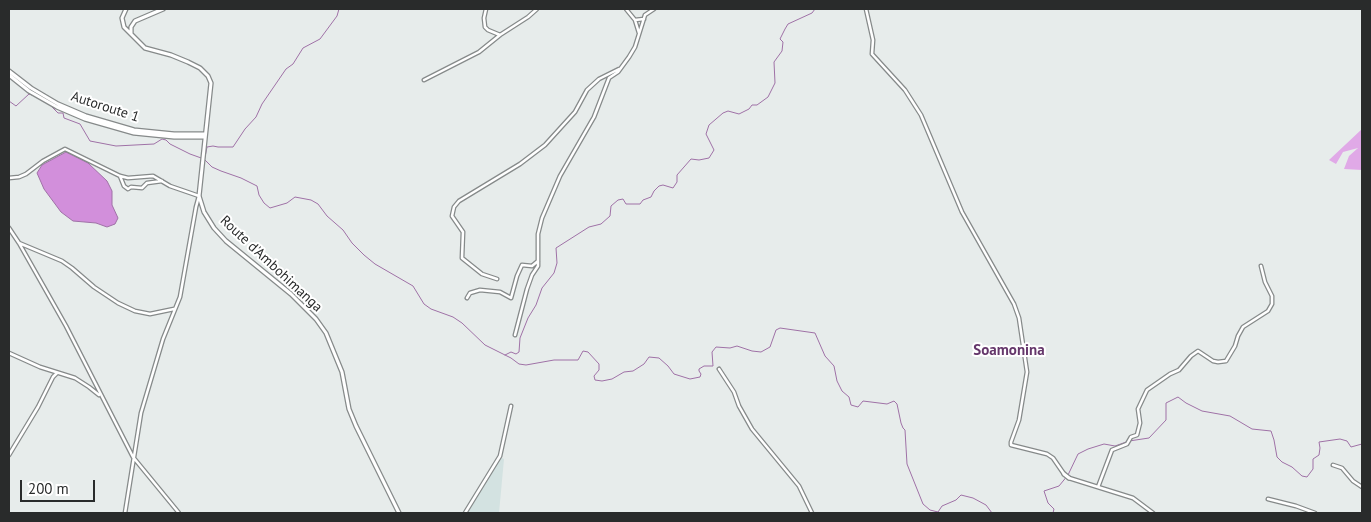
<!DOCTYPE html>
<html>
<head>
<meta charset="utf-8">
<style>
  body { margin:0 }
  #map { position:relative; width:1371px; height:522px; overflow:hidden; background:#e7eceb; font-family:"PT Sans",sans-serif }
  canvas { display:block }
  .frame { position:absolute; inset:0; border:10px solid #292b2b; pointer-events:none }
  .scale { position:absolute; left:20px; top:480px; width:75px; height:22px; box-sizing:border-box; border:2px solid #292b2b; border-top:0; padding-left:6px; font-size:15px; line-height:18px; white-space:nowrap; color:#292b2b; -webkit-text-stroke:4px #fff; paint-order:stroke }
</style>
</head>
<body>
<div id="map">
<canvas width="1371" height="522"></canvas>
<div class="frame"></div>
<div class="scale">200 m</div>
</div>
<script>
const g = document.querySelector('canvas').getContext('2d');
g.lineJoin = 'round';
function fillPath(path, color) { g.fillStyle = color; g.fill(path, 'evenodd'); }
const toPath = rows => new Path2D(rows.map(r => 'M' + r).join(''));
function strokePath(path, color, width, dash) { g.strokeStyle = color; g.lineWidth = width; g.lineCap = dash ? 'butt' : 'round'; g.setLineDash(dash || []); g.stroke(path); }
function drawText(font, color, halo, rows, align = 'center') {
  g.font = font + ' "PT Sans",sans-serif'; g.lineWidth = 4; g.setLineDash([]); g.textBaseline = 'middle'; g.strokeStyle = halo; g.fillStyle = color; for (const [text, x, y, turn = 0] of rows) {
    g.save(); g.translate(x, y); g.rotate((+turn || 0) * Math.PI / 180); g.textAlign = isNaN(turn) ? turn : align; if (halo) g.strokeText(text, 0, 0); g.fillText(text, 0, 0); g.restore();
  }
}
const built = toPath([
  [500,457,504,459,499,513,465,513]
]);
const green = toPath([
  [1362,112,1362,170,1344,169,1349,156,1358,148,1343,152,1336,164,1329,160,1362,129]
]);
const water = toPath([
  [66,152,88,163,107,181,112,191,112,205,118,218,115,224,107,227,96,223,73,221,61,212,44,189,37,173,42,165,66,152]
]);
const stream = toPath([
  [9,101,16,106,29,94,35,96],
  [49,104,58,113,63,113,64,118,80,124,90,141,116,146,154,144,162,139,166,140,170,144,190,154,204,159,212,167,221,171,241,178,257,186,259,195,264,203,270,208,287,203,295,197,311,200,318,204,327,216,343,230,352,243,364,255,375,264,413,286,424,304,431,309,453,317,462,323,485,345,511,358,519,364,526,365,554,360,578,360,583,351,588,352,599,364,599,370,594,376,595,380,602,381,612,379,624,372,633,371,644,364,649,357,659,358,668,366,674,374,690,379,700,377,701,374,699,371,699,369,704,366,713,366,712,352,716,347,730,348,737,346,752,351,761,352,770,347,776,330,780,328,815,333,825,356,834,366,837,381,842,391,849,397,851,405,858,407,863,401,887,404,894,401,897,404,901,423,903,428,905,430,907,464,923,504,930,510,938,512,942,506,956,500,961,495,973,498,986,505,992,513],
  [205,157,207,147,213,146,218,147,233,147,245,129,256,117,262,104,286,69,293,64,303,48,320,39,337,16,339,9],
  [505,355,511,352,516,354,519,352,520,338,528,318,536,305,542,288,554,273,557,263,556,248,589,227,601,224,610,216,611,206,618,200,623,199,626,204,640,204,643,200,651,197,654,191,659,186,663,185,673,188,677,182,677,175,691,159,699,160,709,158,714,150,706,134,709,125,723,113,728,111,739,114,749,109,752,105,757,105,768,97,775,83,774,62,782,51,783,42,780,39,785,29,788,24,812,13,815,9],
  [1053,513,1054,509,1048,503,1044,491,1059,486,1068,475,1078,454,1088,449,1104,444,1115,446,1129,441,1149,438,1166,420,1166,403,1178,397,1186,403,1202,411,1230,416,1252,429,1271,431,1274,440,1277,457,1282,462,1292,467,1302,476,1307,477,1313,469,1313,459,1319,455,1320,448,1319,442,1340,439,1347,441,1351,447,1362,444]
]);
const street = toPath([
  [486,9,484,18,485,27,488,30,500,35],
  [626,9,635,20,644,19],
  [866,9,873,40,872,54,905,90,921,115,962,212,1014,304,1019,318,1027,372,1019,420,1011,442,1011,445,1047,454,1053,458,1064,474],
  [635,20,639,33],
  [424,80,479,52,500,35,528,17,537,9],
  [120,176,124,186,128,189,131,187,142,188,147,183,162,181],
  [9,178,19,177,26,174,43,161,65,149,120,176,128,178,153,176,170,186,199,196,196,207,180,297,163,339,141,413,125,513],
  [9,228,19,243,66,326,133,457,179,513],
  [19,243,62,261,72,268,94,287,118,303,135,311,150,314,174,309],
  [497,279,482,274,462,258,463,232,452,216,454,207,459,201,520,164,545,145,575,112,587,90,599,79,619,69],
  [467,298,470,293,480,290,500,292,511,298,517,276,522,265,532,266,538,261],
  [515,335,527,289,532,275,538,266,538,234,542,218,560,176,594,117,609,78,618,72,629,57,635,47,645,15,654,9],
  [9,353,40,367,75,378,89,387,99,395],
  [719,369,734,392,739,406,752,429,799,486,812,513],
  [9,455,38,407,53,377,57,373],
  [1333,465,1342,468,1353,481,1362,487],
  [1069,478,1133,498,1153,513],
  [1098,487,1112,450,1127,444,1131,437,1137,435,1140,423,1138,409,1147,390,1170,374,1179,370,1191,356,1198,351,1213,361,1218,362,1226,361,1235,346,1238,336,1243,327,1268,311,1272,304,1272,296,1265,282,1261,266],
  [1268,499,1296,506,1315,513],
  [465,513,500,456,511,406]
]);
const secondary = toPath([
  [126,9,122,18,124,27,145,48,171,55,188,62,200,68,208,76,211,83,199,196,204,212,214,228,226,241,291,294,316,319,326,333,342,372,349,409,356,426,399,513],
  [131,34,131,27,135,21,163,9],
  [9,71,31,88,58,104,86,116,134,130,174,134,205,134],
  [9,75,29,91,57,107,85,119,134,133,174,137,205,137],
  [1064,474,1069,478]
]);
const streetNames = [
  ["Autoroute 1",105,107,18],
  ["Route d'Ambohimanga",271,264,43]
];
const neighbourhoodNames = [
  ["Soamonina",1009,351]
];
fillPath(built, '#d3e2e1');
fillPath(green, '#e0a9e7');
fillPath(water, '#d28fdb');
strokePath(water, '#9f71a6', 1);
strokePath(stream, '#9f71a6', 1);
strokePath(street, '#868a8a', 5);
strokePath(secondary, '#868a8a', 5.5);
strokePath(street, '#fff', 2.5);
strokePath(secondary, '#fff', 3);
drawText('14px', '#292b2b', '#fff', streetNames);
drawText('bold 15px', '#65376b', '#fff', neighbourhoodNames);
</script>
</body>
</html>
